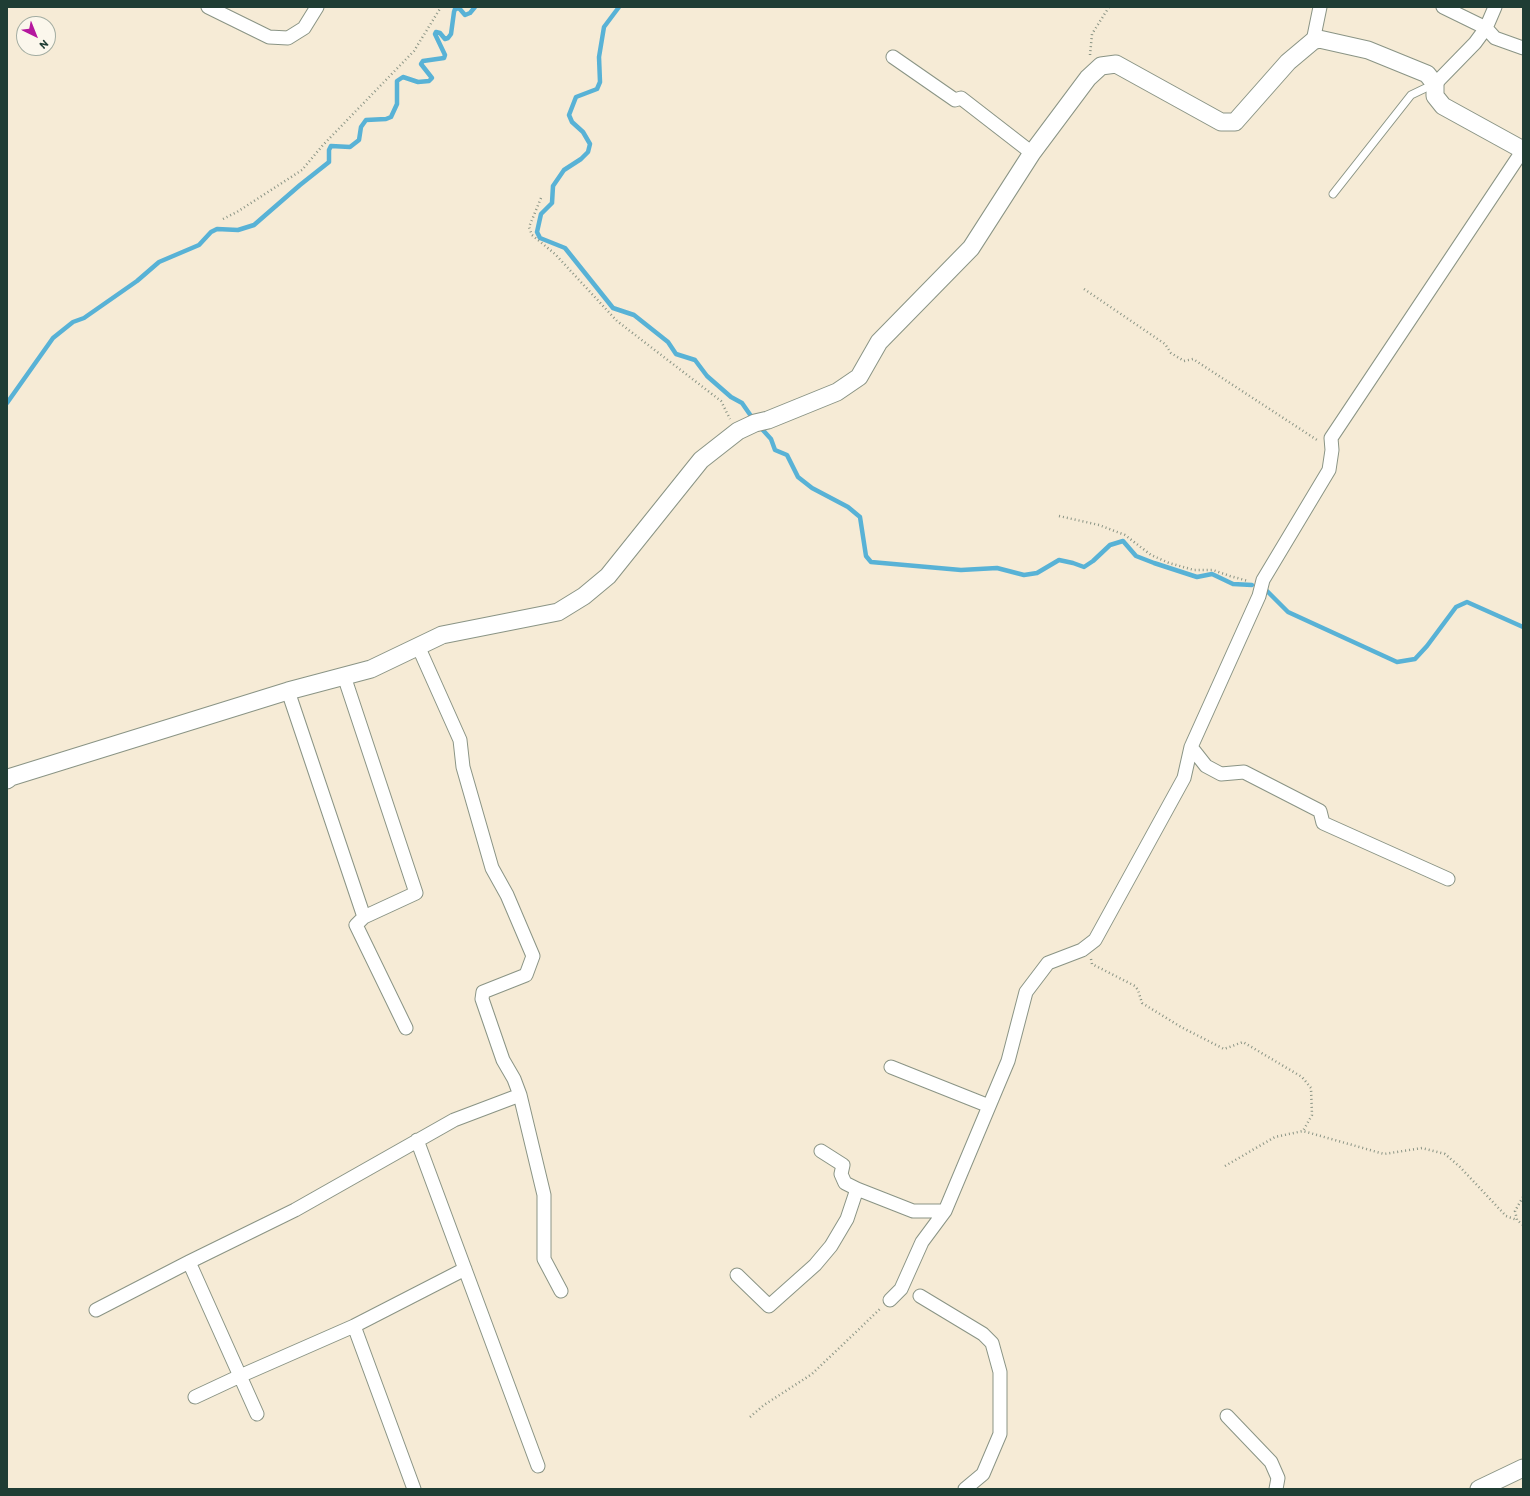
<!DOCTYPE html>
<html>
<head>
<meta charset="utf-8">
<style>
  body { margin:0 }
  #map { position:relative; width:1530px; height:1496px; overflow:hidden; background:#f6ebd6; font-family:Itim,sans-serif }
  canvas { display:block }
  .frame { position:absolute; inset:0; border:8px solid #1f3d34; pointer-events:none }
  .north { position:absolute; left:16px; top:16px; width:40px; height:40px; box-sizing:border-box; background:#fbf7ec; border:1px solid #a3ada2; border-radius:50%; rotate:137deg; font-size:11px; font-weight:700; line-height:16px; text-align:center; color:#1f3d34 }
  .north::after { content:''; display:block; margin:auto; width:14px; height:18px; background:#b5179e; clip-path:polygon(50% 0,100% 100%,50% 72%,0 100%) }
</style>
</head>
<body>
<div id="map">
<canvas width="1530" height="1496"></canvas>
<div class="frame"></div>
<div class="north">N</div>
</div>
<script>
const g = document.querySelector('canvas').getContext('2d');
g.lineJoin = 'round';
const toPath = rows => new Path2D(rows.map(r => 'M' + r).join(''));
function strokePath(path, color, width, dash) { g.strokeStyle = color; g.lineWidth = width; g.lineCap = dash ? 'butt' : 'round'; g.setLineDash(dash || []); g.stroke(path); }
const stream = toPath([
  [619,7,604,27,599,57,600,82,597,89,576,97,569,115,572,122,583,132,590,144,588,152,581,159,564,170,553,186,552,203,541,214,537,232,540,238,565,248,613,308,634,315,668,342,676,354,695,360,707,376,731,397,742,403,751,416],
  [7,403,53,338,73,322,84,318,137,281,159,262,199,245,211,232,217,229,238,230,254,225,300,185,329,162,329,150,331,146,350,147,359,140,361,127,366,120,386,119,391,117,397,104,397,81,403,77,418,82,429,81,432,78,421,64,423,61,444,58,445,55,435,34,436,32,440,33,445,39,448,38,451,34,454,12,455,9,459,8,465,15,470,13,475,7],
  [761,428,771,439,775,450,787,455,798,477,812,488,848,507,860,517,866,556,871,562,961,570,997,568,1024,575,1037,573,1059,560,1073,563,1084,567,1093,561,1110,545,1123,541,1136,556,1154,563,1197,577,1212,574,1233,584,1252,585],
  [1266,590,1288,612,1397,662,1415,659,1427,646,1456,607,1467,602,1523,627]
]);
const path = toPath([
  [1090,55,1092,34,1109,7],
  [541,198,529,227,532,235,555,254,617,321,721,401,730,419],
  [223,219,237,212,302,170,323,145,414,51,441,7],
  [1084,289,1165,344,1171,353,1184,361,1193,359,1317,440],
  [1059,516,1099,525,1125,535,1151,555,1169,563,1194,570,1213,570,1230,576,1248,581],
  [1091,959,1092,964,1135,986,1138,990,1142,1003,1181,1027,1224,1049,1243,1042,1302,1077,1311,1088,1312,1115,1303,1131],
  [1225,1166,1275,1137,1303,1131,1384,1154,1422,1148,1445,1154,1460,1167,1506,1216,1517,1220],
  [1523,1197,1515,1211,1517,1220,1523,1225],
  [750,1417,764,1405,812,1374,880,1309]
]);
const service = toPath([
  [1333,194,1411,95,1434,84]
]);
const minor = toPath([
  [208,7,269,37,288,38,304,28,317,7],
  [1443,7,1486,28,1495,38,1523,48],
  [1313,41,1320,7],
  [893,57,955,100,961,98,1032,153],
  [1435,84,1475,43,1486,28,1495,7],
  [418,646,460,740,463,767,492,868,507,895,533,956,526,975,483,992,482,999,503,1060,514,1079,520,1095,544,1195,544,1259,561,1291],
  [344,676,416,893,364,917,356,925,406,1028],
  [288,691,364,917],
  [1191,747,1206,766,1221,774,1244,772,1320,811,1323,823,1448,879],
  [891,1067,989,1106],
  [417,1140,538,1466],
  [821,1151,843,1165,841,1174,845,1183,857,1189,913,1211,945,1211],
  [189,1262,257,1414],
  [737,1275,769,1306,815,1265,831,1246,847,1219,857,1189],
  [920,1296,983,1334,992,1343,1000,1372,1000,1434,983,1474,965,1489],
  [890,1300,901,1289,922,1242,945,1211,1008,1061,1026,992,1048,963,1082,950,1095,940,1184,778,1191,747,1259,596,1263,580,1329,470,1332,450,1331,438,1523,150],
  [96,1310,189,1262,295,1210,454,1120,520,1095],
  [354,1326,414,1489],
  [195,1397,240,1376,354,1326,465,1269],
  [1227,1416,1271,1462,1278,1478,1276,1489]
]);
const tertiary = toPath([
  [7,780,11,777,288,691,371,669,442,635,558,612,584,596,608,576,701,460,738,431,755,423,768,420,837,392,859,377,879,342,971,248,1032,153,1088,78,1101,66,1116,64,1221,122,1235,122,1288,62,1313,41,1319,39,1368,50,1427,74,1435,84,1435,96,1443,106,1523,150],
  [1479,1489,1523,1468]
]);
strokePath(stream, '#58b2d6', 4.5);
strokePath(service, '#8a9485', 9);
strokePath(minor, '#8a9485', 15);
strokePath(tertiary, '#8a9485', 19);
strokePath(path, '#8a9485', 2.5, [1, 3]);
strokePath(service, '#fff', 7);
strokePath(minor, '#fff', 13);
strokePath(tertiary, '#fff', 17);
</script>
</body>
</html>
